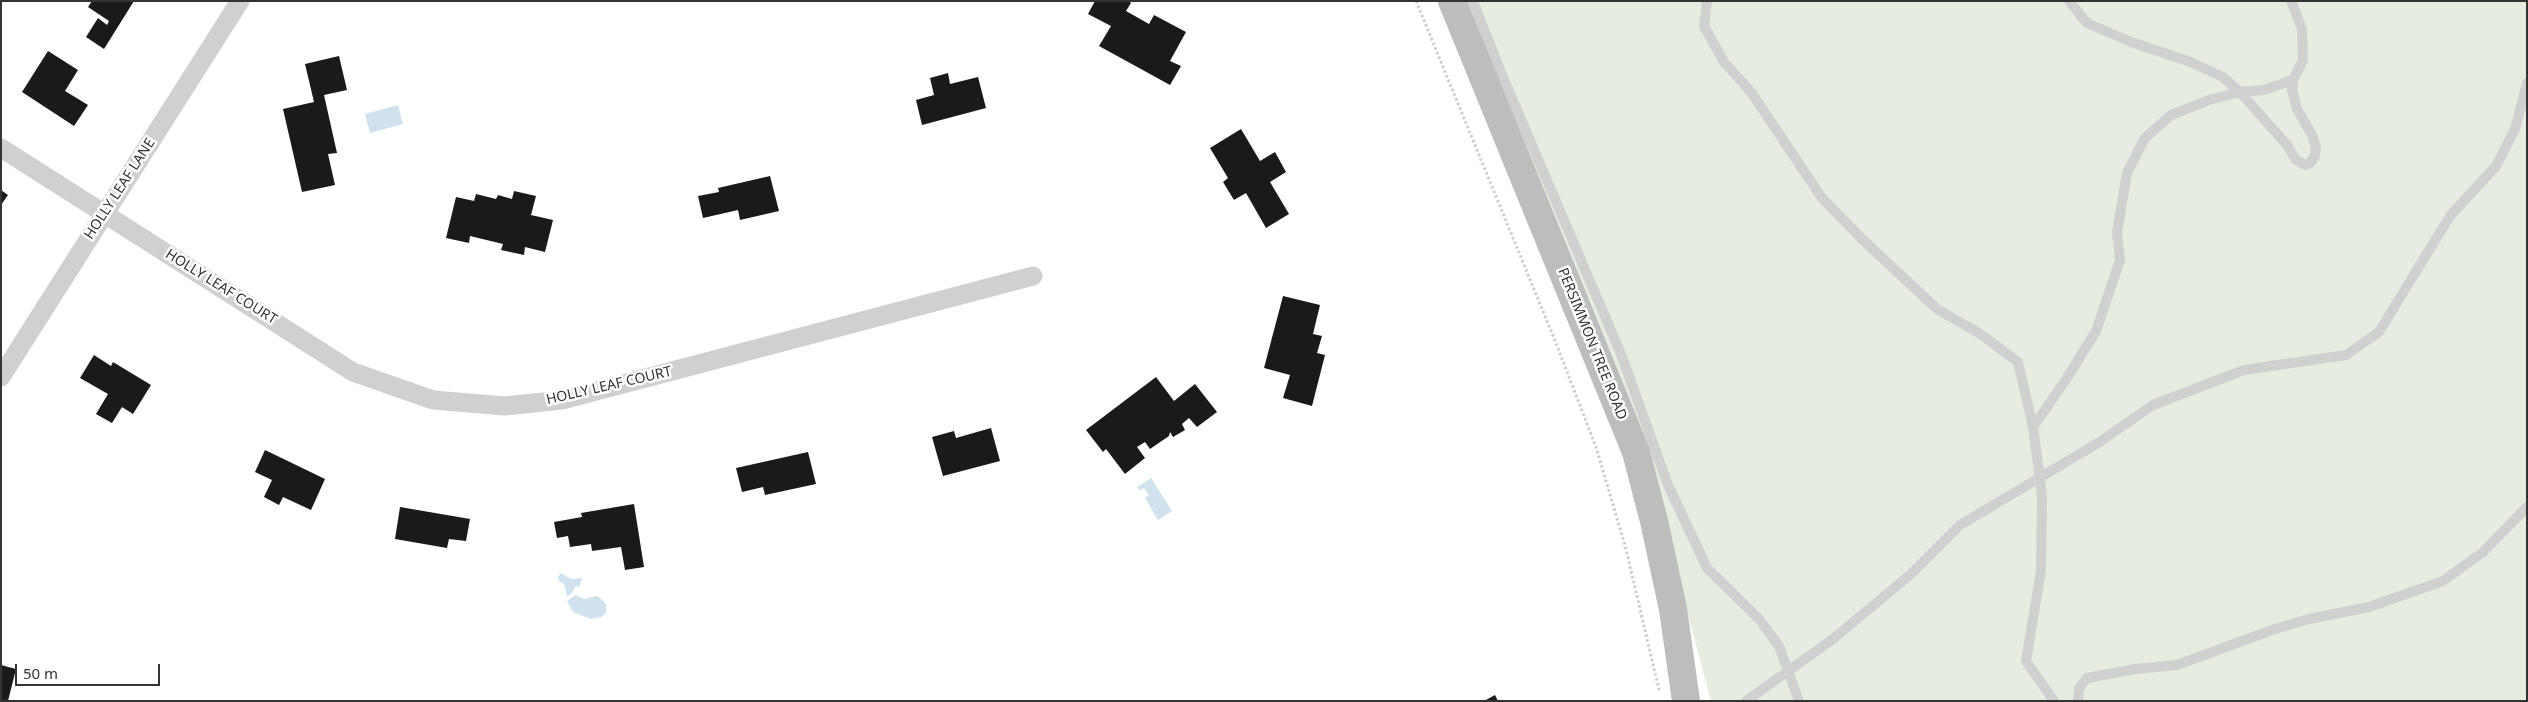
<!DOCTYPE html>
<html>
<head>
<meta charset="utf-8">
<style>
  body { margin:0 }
  #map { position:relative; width:2528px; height:702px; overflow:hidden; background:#fff; font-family:"Noto Sans",sans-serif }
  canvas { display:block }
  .frame { position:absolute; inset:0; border:2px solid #333; pointer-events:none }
  .scale { position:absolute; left:15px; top:664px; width:145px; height:22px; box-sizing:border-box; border:2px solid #333; border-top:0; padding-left:6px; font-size:15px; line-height:18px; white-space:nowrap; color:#333; -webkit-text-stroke:4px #fff; paint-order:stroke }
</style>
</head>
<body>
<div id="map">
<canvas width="2528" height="702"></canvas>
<div class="frame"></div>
<div class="scale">50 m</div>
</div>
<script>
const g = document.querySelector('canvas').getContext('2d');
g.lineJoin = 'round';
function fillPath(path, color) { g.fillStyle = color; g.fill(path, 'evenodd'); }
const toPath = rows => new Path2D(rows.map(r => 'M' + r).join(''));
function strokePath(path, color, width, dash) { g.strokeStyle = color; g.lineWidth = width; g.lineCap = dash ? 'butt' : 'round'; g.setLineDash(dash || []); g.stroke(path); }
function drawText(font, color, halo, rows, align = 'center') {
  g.font = font + ' "Noto Sans",sans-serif'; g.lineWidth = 5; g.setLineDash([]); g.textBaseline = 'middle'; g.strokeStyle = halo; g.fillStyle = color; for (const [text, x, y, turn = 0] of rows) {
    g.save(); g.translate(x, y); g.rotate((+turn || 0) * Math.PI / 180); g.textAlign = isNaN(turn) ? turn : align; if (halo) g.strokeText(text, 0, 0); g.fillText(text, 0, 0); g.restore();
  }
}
const green = toPath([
  [1462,1,2527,1,2527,701,1711,701,1642,441]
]);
const water = toPath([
  [398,105,403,124,370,133,365,114],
  [1151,478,1172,511,1158,520,1145,498,1149,495,1144,488,1140,490,1137,487],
  [560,574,563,574,571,579,582,578,579,587,576,586,570,595,567,596,564,584,559,581,558,577],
  [576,595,584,599,596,596,599,597,606,604,606,613,601,617,591,619,573,612,567,601]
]);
const building = toPath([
  [92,1,134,1,104,49,86,37,98,18,107,25,109,21,88,7],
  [1095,1,1129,1,1131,3,1126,11,1149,24,1154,15,1186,32,1170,61,1181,66,1170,85,1099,46,1111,26,1088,14],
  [48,51,78,70,65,91,88,105,74,126,22,92],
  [339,56,347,90,324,95,337,153,328,154,335,185,302,192,283,109,314,102,305,64],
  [948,73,950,84,978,77,986,108,922,125,916,100,934,95,930,78],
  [1241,129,1260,161,1275,152,1286,172,1270,182,1289,214,1266,228,1246,193,1234,200,1223,182,1228,178,1210,148],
  [770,176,779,211,740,220,738,210,703,218,698,196,719,192,718,188],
  [1,190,8,195,1,205],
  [514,191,536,196,531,215,553,220,545,252,525,247,524,255,501,250,503,244,470,236,469,243,446,238,456,197,474,201,476,194,496,199,498,195,512,199],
  [1283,296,1320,305,1313,334,1322,336,1317,353,1325,355,1312,406,1283,398,1290,375,1264,368],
  [94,355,111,366,113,362,151,385,133,414,122,407,112,423,96,414,108,394,80,378],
  [1156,377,1174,401,1195,384,1217,412,1197,427,1189,418,1182,424,1185,430,1173,437,1170,432,1169,436,1150,449,1145,442,1137,447,1145,458,1125,474,1106,449,1103,452,1086,430],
  [991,428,1000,461,943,476,932,437,954,431,956,438],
  [265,450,325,479,311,510,283,497,279,505,264,497,272,480,255,472],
  [808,452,816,484,765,495,763,487,742,492,736,468],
  [634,504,644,567,625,570,621,547,592,551,591,544,570,547,568,536,557,538,554,522,582,517,581,513],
  [400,507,470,519,466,541,449,539,447,548,395,539],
  [1,665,16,669,8,701,1,701],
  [1495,695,1498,701,1484,701]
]);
const path = toPath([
  [1416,1,1554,338,1596,447,1626,549,1659,690]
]);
const lane = toPath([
  [1473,1,1502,75,1621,354,1668,485,1707,568,1759,619,1779,646,1799,701],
  [1707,1,1704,26,1724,62,1751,92,1822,198,1862,239,1937,309,1979,333,2018,362,2033,427,2042,495,2041,570,2026,661,2054,701],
  [2240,92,2287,145,2296,160,2305,165,2310,163,2315,156,2316,147,2312,135,2297,109,2292,90,2293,80],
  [2240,92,2264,90,2293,80,2303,60,2302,29,2291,1],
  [2033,427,2067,378,2096,331,2120,260,2117,232,2127,173,2145,138,2171,115,2209,100,2240,92,2223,77,2188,61,2131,42,2087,23,2069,1],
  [1746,701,1833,639,1911,574,1960,525,2098,443,2153,405,2244,370,2346,355,2379,332,2450,216,2496,166,2515,129,2527,83],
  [2078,701,2079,688,2087,678,2135,669,2177,665,2272,630,2309,619,2369,607,2443,581,2483,552,2527,507]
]);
const street = toPath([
  [1,148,353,372,433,400,505,406,562,400,1033,276],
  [1,377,240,1]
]);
const secondary = toPath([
  [1452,1,1636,452,1654,521,1673,609,1686,701]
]);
const streetNames = [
  ["HOLLY LEAF LANE",120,189,-57],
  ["HOLLY LEAF COURT",221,287,32],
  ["PERSIMMON TREE ROAD",1592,344,68],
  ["HOLLY LEAF COURT",609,386,-13]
];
fillPath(green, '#e6ecdf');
fillPath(water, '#cfe2ee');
fillPath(building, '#1a1a1a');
strokePath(path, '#cdcdcd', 3, [2.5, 2.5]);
strokePath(lane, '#d0d0d0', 10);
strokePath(street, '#d0d0d0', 19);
strokePath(secondary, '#bdbdbd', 28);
drawText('14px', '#333', '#fff', streetNames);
</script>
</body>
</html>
